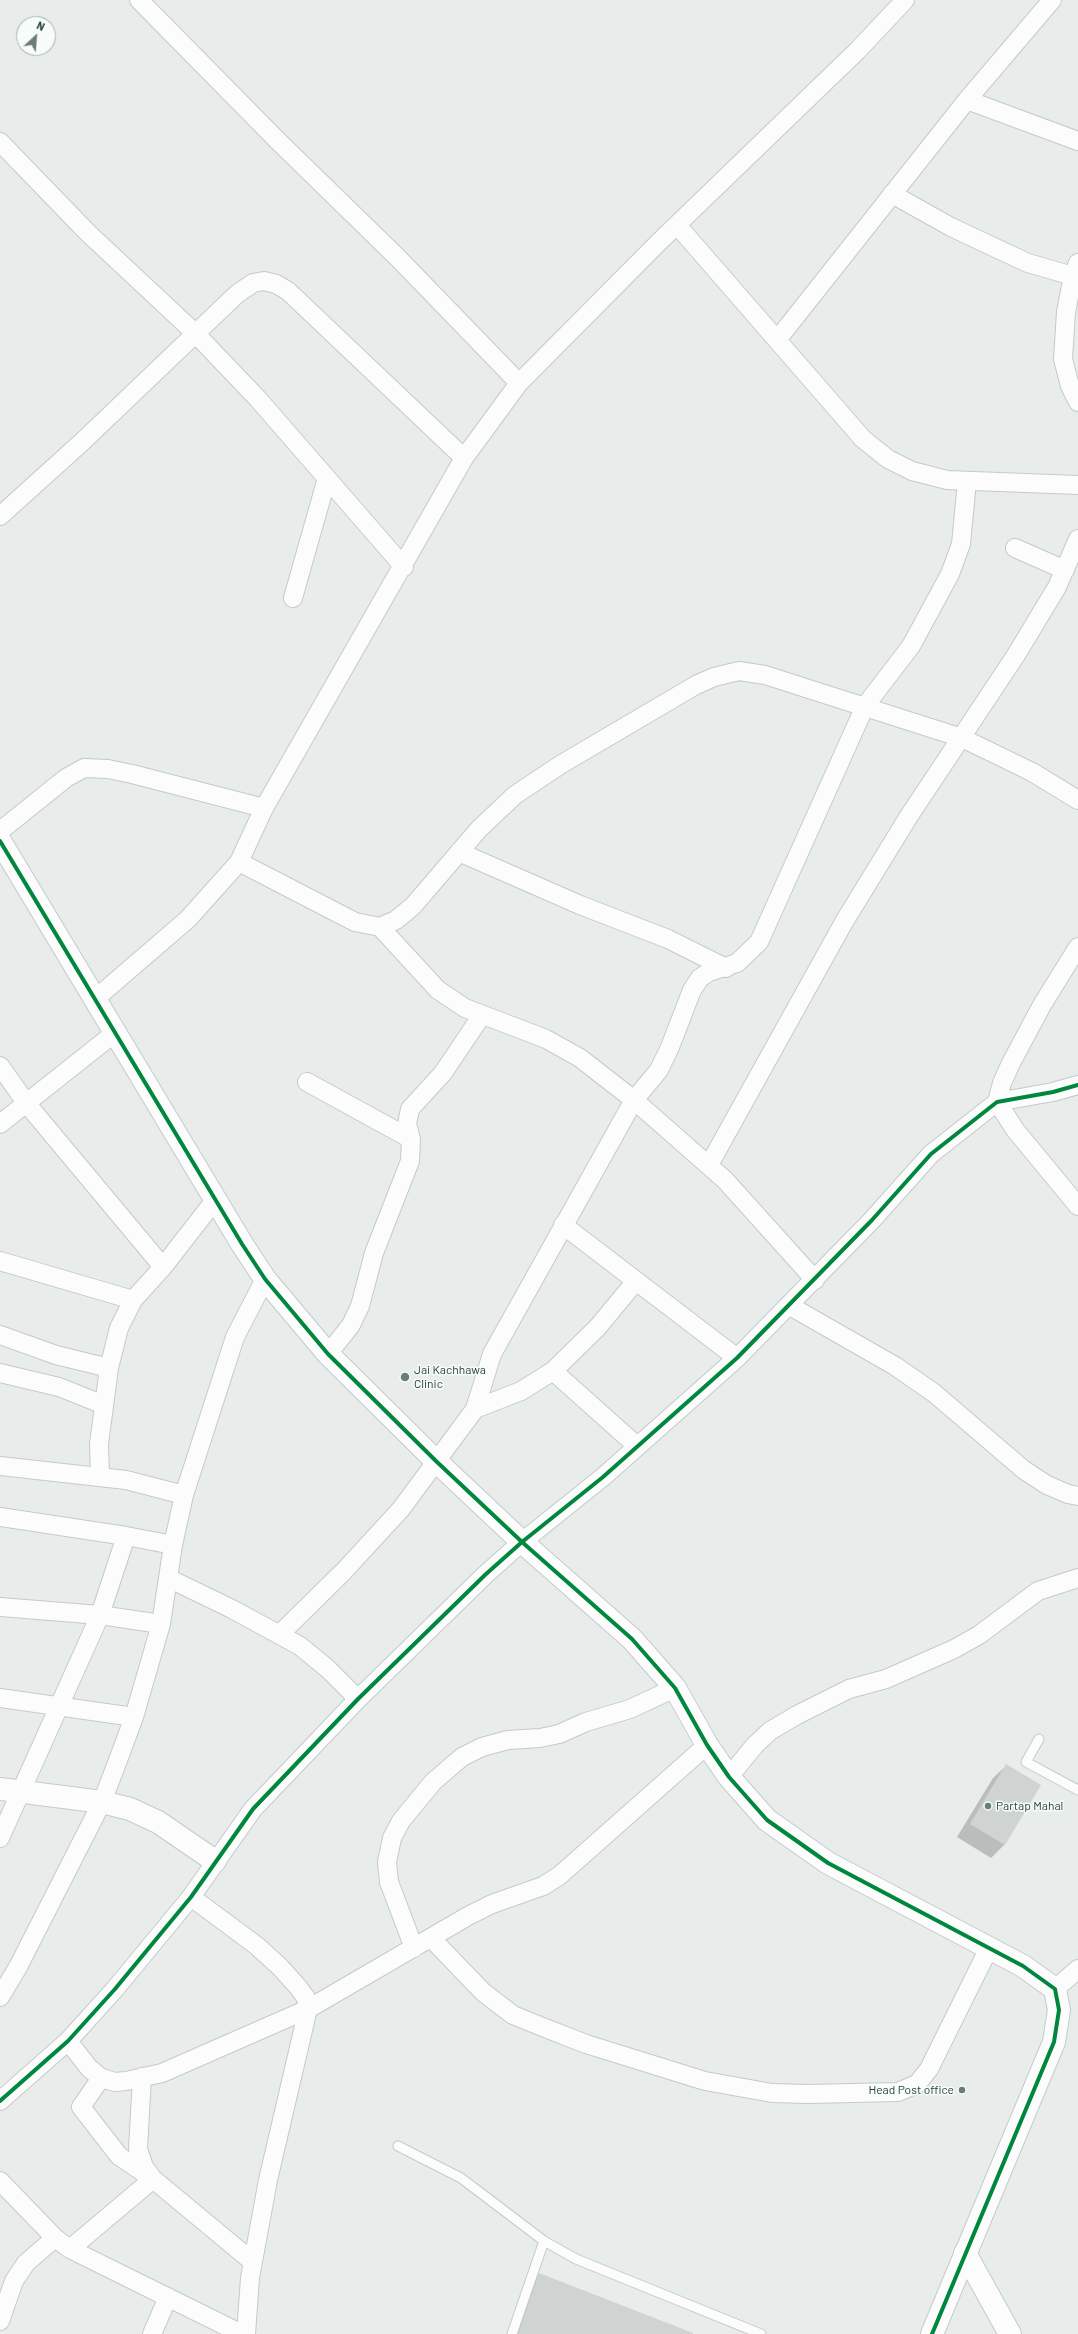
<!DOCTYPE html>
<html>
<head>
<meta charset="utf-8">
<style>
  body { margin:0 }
  #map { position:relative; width:1078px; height:2334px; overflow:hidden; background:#e8edeb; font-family:Barlow,sans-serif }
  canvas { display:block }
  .north { position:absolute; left:16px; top:16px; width:40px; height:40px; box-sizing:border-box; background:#f7fbf9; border:1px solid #a3b1ad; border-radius:50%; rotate:26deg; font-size:11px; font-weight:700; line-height:16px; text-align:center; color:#24423a }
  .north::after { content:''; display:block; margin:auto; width:14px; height:18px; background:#697e78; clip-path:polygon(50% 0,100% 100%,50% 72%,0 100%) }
</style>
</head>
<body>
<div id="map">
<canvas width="1078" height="2334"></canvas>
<div class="north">N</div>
</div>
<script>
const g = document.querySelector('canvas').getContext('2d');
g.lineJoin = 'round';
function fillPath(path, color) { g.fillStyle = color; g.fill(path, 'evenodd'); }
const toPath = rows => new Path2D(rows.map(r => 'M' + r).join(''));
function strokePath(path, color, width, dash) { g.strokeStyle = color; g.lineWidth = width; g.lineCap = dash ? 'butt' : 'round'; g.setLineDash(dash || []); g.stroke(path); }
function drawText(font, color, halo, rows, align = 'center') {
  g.font = font + ' Barlow,sans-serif'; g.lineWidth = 3; g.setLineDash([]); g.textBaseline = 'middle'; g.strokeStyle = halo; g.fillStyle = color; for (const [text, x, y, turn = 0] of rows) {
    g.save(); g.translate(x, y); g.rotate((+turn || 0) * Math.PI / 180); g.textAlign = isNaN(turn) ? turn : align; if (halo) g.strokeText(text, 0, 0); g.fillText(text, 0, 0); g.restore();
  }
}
const shadow = toPath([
  [1007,1765,1040,1785,1004,1845,991,1858,957,1837,993,1778],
  [540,2274,693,2334,508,2334,522,2291]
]);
const building = toPath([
  [1006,1764,1041,1785,1005,1845,970,1824],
  [539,2273,693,2333,693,2334,518,2334]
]);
const lane = toPath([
  [1039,1739,1026,1762,1078,1790],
  [398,2146,461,2178,544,2241,576,2259,761,2334],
  [512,2334,544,2241]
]);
const street = toPath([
  [139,0,278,141,398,258,519,383],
  [967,100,1078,141],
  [0,142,88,233,195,333,258,399,404,567],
  [892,194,951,227,1002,251,1028,263,1073,276],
  [677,225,863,439,888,459,912,471,947,480,1078,485],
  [1078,263,1073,276,1066,312,1063,359,1070,386,1078,402],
  [777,340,967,100,1052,0],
  [0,516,82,442,237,294,253,283,264,281,276,284,288,291,464,458],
  [1015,548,1065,570],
  [293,598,327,478],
  [0,831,66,778,84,768,108,769,132,774,264,808],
  [459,852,580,905,668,939,726,968],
  [239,862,355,922,380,927,396,920,413,906,479,829,515,795,560,765,696,685,714,677,739,671,765,675,962,738,1032,772,1078,800],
  [380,927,438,990,465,1008,546,1039,580,1058,634,1100,725,1180,815,1280],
  [1078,947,1042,1005,1011,1063,1002,1083,997,1102,1016,1131,1078,1206],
  [95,999,188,919,239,862,264,808,464,458,519,383,659,242,858,50,905,0],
  [0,1066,27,1104,163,1267],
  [307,1082,411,1139],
  [0,1124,116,1032],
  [709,1165,844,922,909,816,1016,655,1057,587,1078,539],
  [563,1225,737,1358],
  [0,1261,133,1300,163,1267,215,1200],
  [790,1306,895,1366,934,1393,1024,1470,1047,1485,1068,1494,1078,1496],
  [0,1335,56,1355,109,1368],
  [328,1354,351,1325,360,1306,374,1253,410,1161,411,1139,407,1124,410,1109,443,1073,482,1015],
  [553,1371,637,1446],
  [0,1373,59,1387,104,1405],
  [475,1409,521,1391,553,1371,597,1328,636,1281],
  [0,1466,126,1480,184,1495],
  [100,1476,99,1444,109,1368,119,1328,133,1300],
  [0,1517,126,1536],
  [168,1578,232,1609,300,1646,328,1669,358,1699],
  [0,1607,100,1615,161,1624],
  [280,1634,344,1571,401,1509,475,1409,492,1354,634,1100,659,1070,670,1047,692,990,700,978,709,972,737,963,759,942,865,706,911,646,950,574,961,544,967,481],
  [0,1698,134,1717],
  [729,1777,755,1745,770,1731,797,1715,849,1689,886,1679,954,1649,979,1635,1038,1591,1078,1578],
  [0,1838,100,1615,126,1536,173,1545],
  [191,1897,257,1946,280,1967,298,1987,306,1998,308,2009,268,2180,250,2278,246,2334],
  [431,1938,483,1992,513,2015,540,2026,586,2044,705,2081,772,2093,807,2094,898,2092,917,2084,929,2069,989,1948],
  [414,1948,389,1882,387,1862,392,1838,401,1821,433,1782,462,1757,482,1747,508,1740,540,1738,559,1734,586,1722,630,1709,675,1688],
  [1055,1989,1078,1969],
  [0,1997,18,1967,102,1802,120,1755,134,1717,161,1624,173,1545,184,1495,235,1337,265,1279],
  [68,2041,89,2068,101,2078,115,2082,126,2081,162,2073,308,2009,468,1916,492,1904,543,1886,559,1876,707,1745],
  [142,2077,138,2149,144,2167,153,2179,253,2262],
  [0,2101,68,2041,115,1989,191,1897,253,1809,358,1699,486,1574,522,1542,603,1477,737,1358,872,1220,931,1154,997,1102,1053,1092,1078,1085],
  [0,2181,55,2238,70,2249,242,2334],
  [70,2249,153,2179,119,2156,81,2107,101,2078],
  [0,2321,14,2281,26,2263,55,2238],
  [152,2334,168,2297]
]);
const secondary = toPath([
  [0,841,242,1244,265,1279,328,1354,437,1462,522,1542,632,1639,675,1688,707,1745,729,1777,767,1820,828,1863,1023,1966,1055,1989,1059,2010,1054,2042,932,2334],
  [0,1789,102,1802,130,1809,158,1822,215,1861],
  [965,2253,1010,2334]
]);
const cycleway = toPath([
  [0,841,242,1244,265,1279,328,1354,437,1462,522,1542,632,1639,675,1688,707,1745,729,1777,767,1820,828,1863,1023,1966,1055,1989,1059,2010,1054,2042,932,2334],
  [0,2101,68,2041,115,1989,191,1897,253,1809,358,1699,486,1574,522,1542,603,1477,737,1358,872,1220,931,1154,997,1102,1053,1092,1078,1085]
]);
const markers = [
  [405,1377,5,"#697e78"],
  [988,1806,4,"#697e78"],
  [962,2090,4,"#697e78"]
];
const poiNames = [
  ["Jai Kachhawa",414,1370],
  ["Clinic",414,1384],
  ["Partap Mahal",996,1806],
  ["Head Post office",954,2090,"right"]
];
fillPath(shadow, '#0003');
fillPath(building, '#cfd4d2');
strokePath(lane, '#c5cac8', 11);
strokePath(street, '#c5cac8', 20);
strokePath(secondary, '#c3cbc8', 24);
strokePath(lane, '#fcfcfc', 9);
strokePath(street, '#fcfcfc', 18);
strokePath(secondary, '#fcfcfc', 22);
strokePath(cycleway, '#00873e', 4);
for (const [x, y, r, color] of markers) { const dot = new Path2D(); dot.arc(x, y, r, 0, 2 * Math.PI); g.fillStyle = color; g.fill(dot); strokePath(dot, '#f7fbf9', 1.5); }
drawText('12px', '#24423a', '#f7fbf9', poiNames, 'left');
</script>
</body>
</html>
